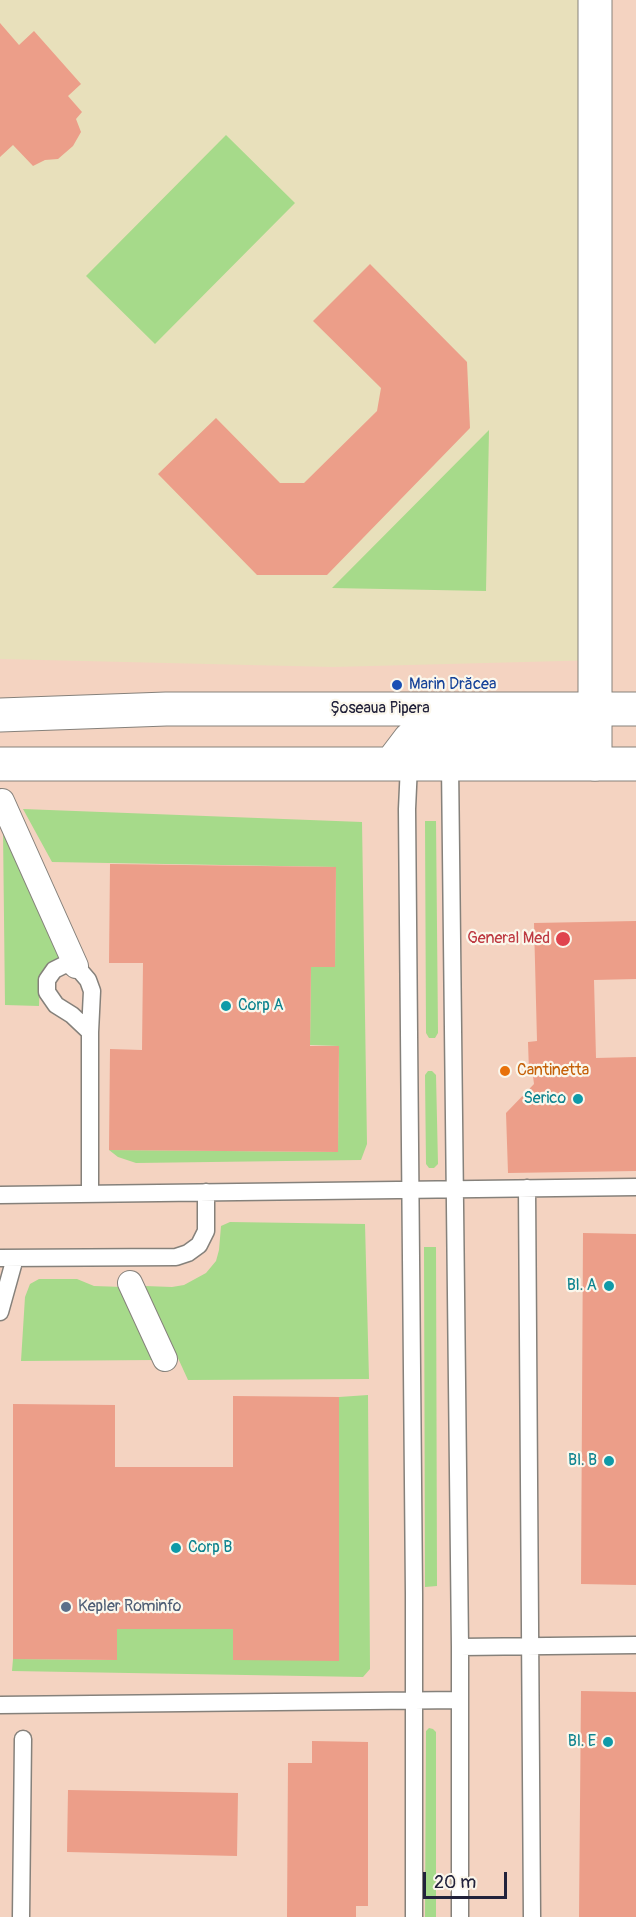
<!DOCTYPE html>
<html>
<head>
<meta charset="utf-8">
<style>
  body { margin:0 }
  #map { position:relative; width:636px; height:1917px; overflow:hidden; background:#e8e0bb; font-family:Pangolin,sans-serif }
  canvas { display:block }
  .scale { position:absolute; left:423px; top:1872px; width:84px; height:27px; box-sizing:border-box; border:3px solid #22223b; border-top:0; padding-left:8px; font-size:18px; line-height:21px; white-space:nowrap; color:#22223b; -webkit-text-stroke:4px #fbf7ec; paint-order:stroke }
</style>
</head>
<body>
<div id="map">
<canvas width="636" height="1917"></canvas>
<div class="scale">20 m</div>
</div>
<script>
const g = document.querySelector('canvas').getContext('2d');
g.lineJoin = 'round';
function fillPath(path, color) { g.fillStyle = color; g.fill(path, 'evenodd'); }
const toPath = rows => new Path2D(rows.map(r => 'M' + r).join(''));
function strokePath(path, color, width, dash) { g.strokeStyle = color; g.lineWidth = width; g.lineCap = dash ? 'butt' : 'round'; g.setLineDash(dash || []); g.stroke(path); }
function drawText(font, color, halo, rows, align = 'center') {
  g.font = font + ' Pangolin,sans-serif'; g.lineWidth = 4.5; g.setLineDash([]); g.textBaseline = 'middle'; g.strokeStyle = halo; g.fillStyle = color; for (const [text, x, y, turn = 0] of rows) {
    g.save(); g.translate(x, y); g.rotate((+turn || 0) * Math.PI / 180); g.textAlign = isNaN(turn) ? turn : align; if (halo) g.strokeText(text, 0, 0); g.fillText(text, 0, 0); g.restore();
  }
}
const built = toPath([
  [607,0,636,0,636,1917,0,1917,0,659,333,667,601,660]
]);
const green = toPath([
  [226,135,295,203,155,344,86,276],
  [489,430,486,591,332,588],
  [23,809,362,822,367,1144,361,1160,136,1163,118,1157,109,1150,338,1152,339,1046,310,1045,311,967,335,967,336,867,52,862],
  [425,821,436,821,438,1033,435,1038,429,1038,426,1033],
  [3,830,65,959,40,978,39,1006,5,1005],
  [428,1071,432,1071,436,1075,438,1164,434,1168,429,1168,426,1164,425,1075],
  [230,1222,365,1224,369,1379,188,1380,145,1286,172,1287,184,1285,206,1273,216,1261,219,1250,221,1226],
  [424,1247,436,1247,437,1586,425,1587],
  [39,1279,77,1279,94,1286,123,1287,155,1360,21,1361,25,1297,30,1284],
  [368,1395,370,1669,363,1677,12,1671,13,1659,116,1660,117,1629,233,1629,233,1660,339,1660,339,1397],
  [429,1728,433,1729,436,1732,436,1917,425,1917,426,1731]
]);
const building = toPath([
  [0,23,19,45,34,31,81,84,68,96,82,112,76,119,81,132,73,146,58,159,45,160,33,166,13,145,0,157],
  [370,264,467,362,470,428,327,575,257,575,158,474,216,418,280,483,304,483,377,411,381,388,313,321],
  [110,864,336,867,335,967,311,967,310,1046,339,1046,338,1152,109,1150,110,1049,142,1050,143,963,109,963],
  [636,921,636,979,594,980,596,1058,636,1057,636,1171,508,1173,506,1113,534,1084,533,1076,529,1072,528,1042,537,1041,534,923],
  [583,1233,636,1234,636,1585,581,1584],
  [233,1396,339,1397,339,1661,233,1660,233,1629,117,1629,117,1660,13,1659,13,1404,115,1405,115,1467,233,1467],
  [581,1691,636,1692,636,1917,579,1917],
  [312,1741,368,1742,368,1906,356,1906,356,1917,287,1917,288,1763,312,1763],
  [68,1790,238,1793,237,1856,67,1852]
]);
const service = toPath([
  [450,764,460,1647,460,1917],
  [409,765,407,809,414,1594,414,1917],
  [90,1032,72,1015,56,1005,47,992,47,980,54,970,64,965,76,966,88,980,92,991,90,1032,90,1194],
  [527,1188,532,1917],
  [0,1195,636,1187],
  [0,1258,176,1257,188,1253,199,1245,206,1231,206,1192],
  [0,1312,15,1258],
  [460,1647,636,1645],
  [0,1705,460,1700],
  [21,1917,23,1739]
]);
const pedestrian = toPath([
  [2,801,76,966],
  [130,1283,165,1359]
]);
const minor = toPath([
  [595,0,595,764]
]);
const secondary = toPath([
  [0,715,166,709,636,709],
  [0,764,636,764],
  [391,764,410,739,431,734,577,734,587,727,595,708]
]);
const markers = [
  [397,685,6,"#1a4fb4"],
  [563,939,8,"#e0444e"],
  [226,1006,6,"#0f9aa8"],
  [505,1071,6,"#e8710a"],
  [578,1099,6,"#0f9aa8"],
  [609,1286,6,"#0f9aa8"],
  [609,1461,6,"#0f9aa8"],
  [176,1548,6,"#0f9aa8"],
  [66,1607,6,"#5c6f8a"],
  [608,1742,6,"#0f9aa8"]
];
const transitNames = [
  ["Marin Drăcea",409,685]
];
const streetNames = [
  ["Șoseaua Pipera",380,709]
];
const healthNames = [
  ["General Med",550,939]
];
const cultureNames = [
  ["Corp A",238,1006,"left"],
  ["Serico",566,1099],
  ["Bl. A",597,1286],
  ["Bl. B",597,1461],
  ["Corp B",188,1548,"left"],
  ["Bl. E",596,1742]
];
const foodNames = [
  ["Cantinetta",517,1071]
];
const serviceNames = [
  ["Kepler Rominfo",78,1607]
];
fillPath(built, '#f4d3c1');
fillPath(green, '#a6da8a');
fillPath(building, '#ec9e89');
strokePath(service, '#85817b', 19);
strokePath(pedestrian, '#85817b', 26);
strokePath(minor, '#85817b', 35);
strokePath(secondary, '#85817b', 35);
strokePath(service, '#fff', 16);
strokePath(pedestrian, '#fff', 24);
strokePath(minor, '#fff', 33);
strokePath(secondary, '#fff', 33);
for (const [x, y, r, color] of markers) { const dot = new Path2D(); dot.arc(x, y, r, 0, 2 * Math.PI); g.fillStyle = color; g.fill(dot); strokePath(dot, '#fbf7ec', 2); }
drawText('16px', '#164399', '#fbf7ec', transitNames, 'left');
drawText('16px', '#22223b', '#fbf7ec', streetNames);
drawText('16px', '#be3a42', '#fbf7ec', healthNames, 'right');
drawText('16px', '#0d838f', '#fbf7ec', cultureNames, 'right');
drawText('16px', '#c56008', '#fbf7ec', foodNames, 'left');
drawText('16px', '#4e5e75', '#fbf7ec', serviceNames, 'left');
</script>
</body>
</html>
